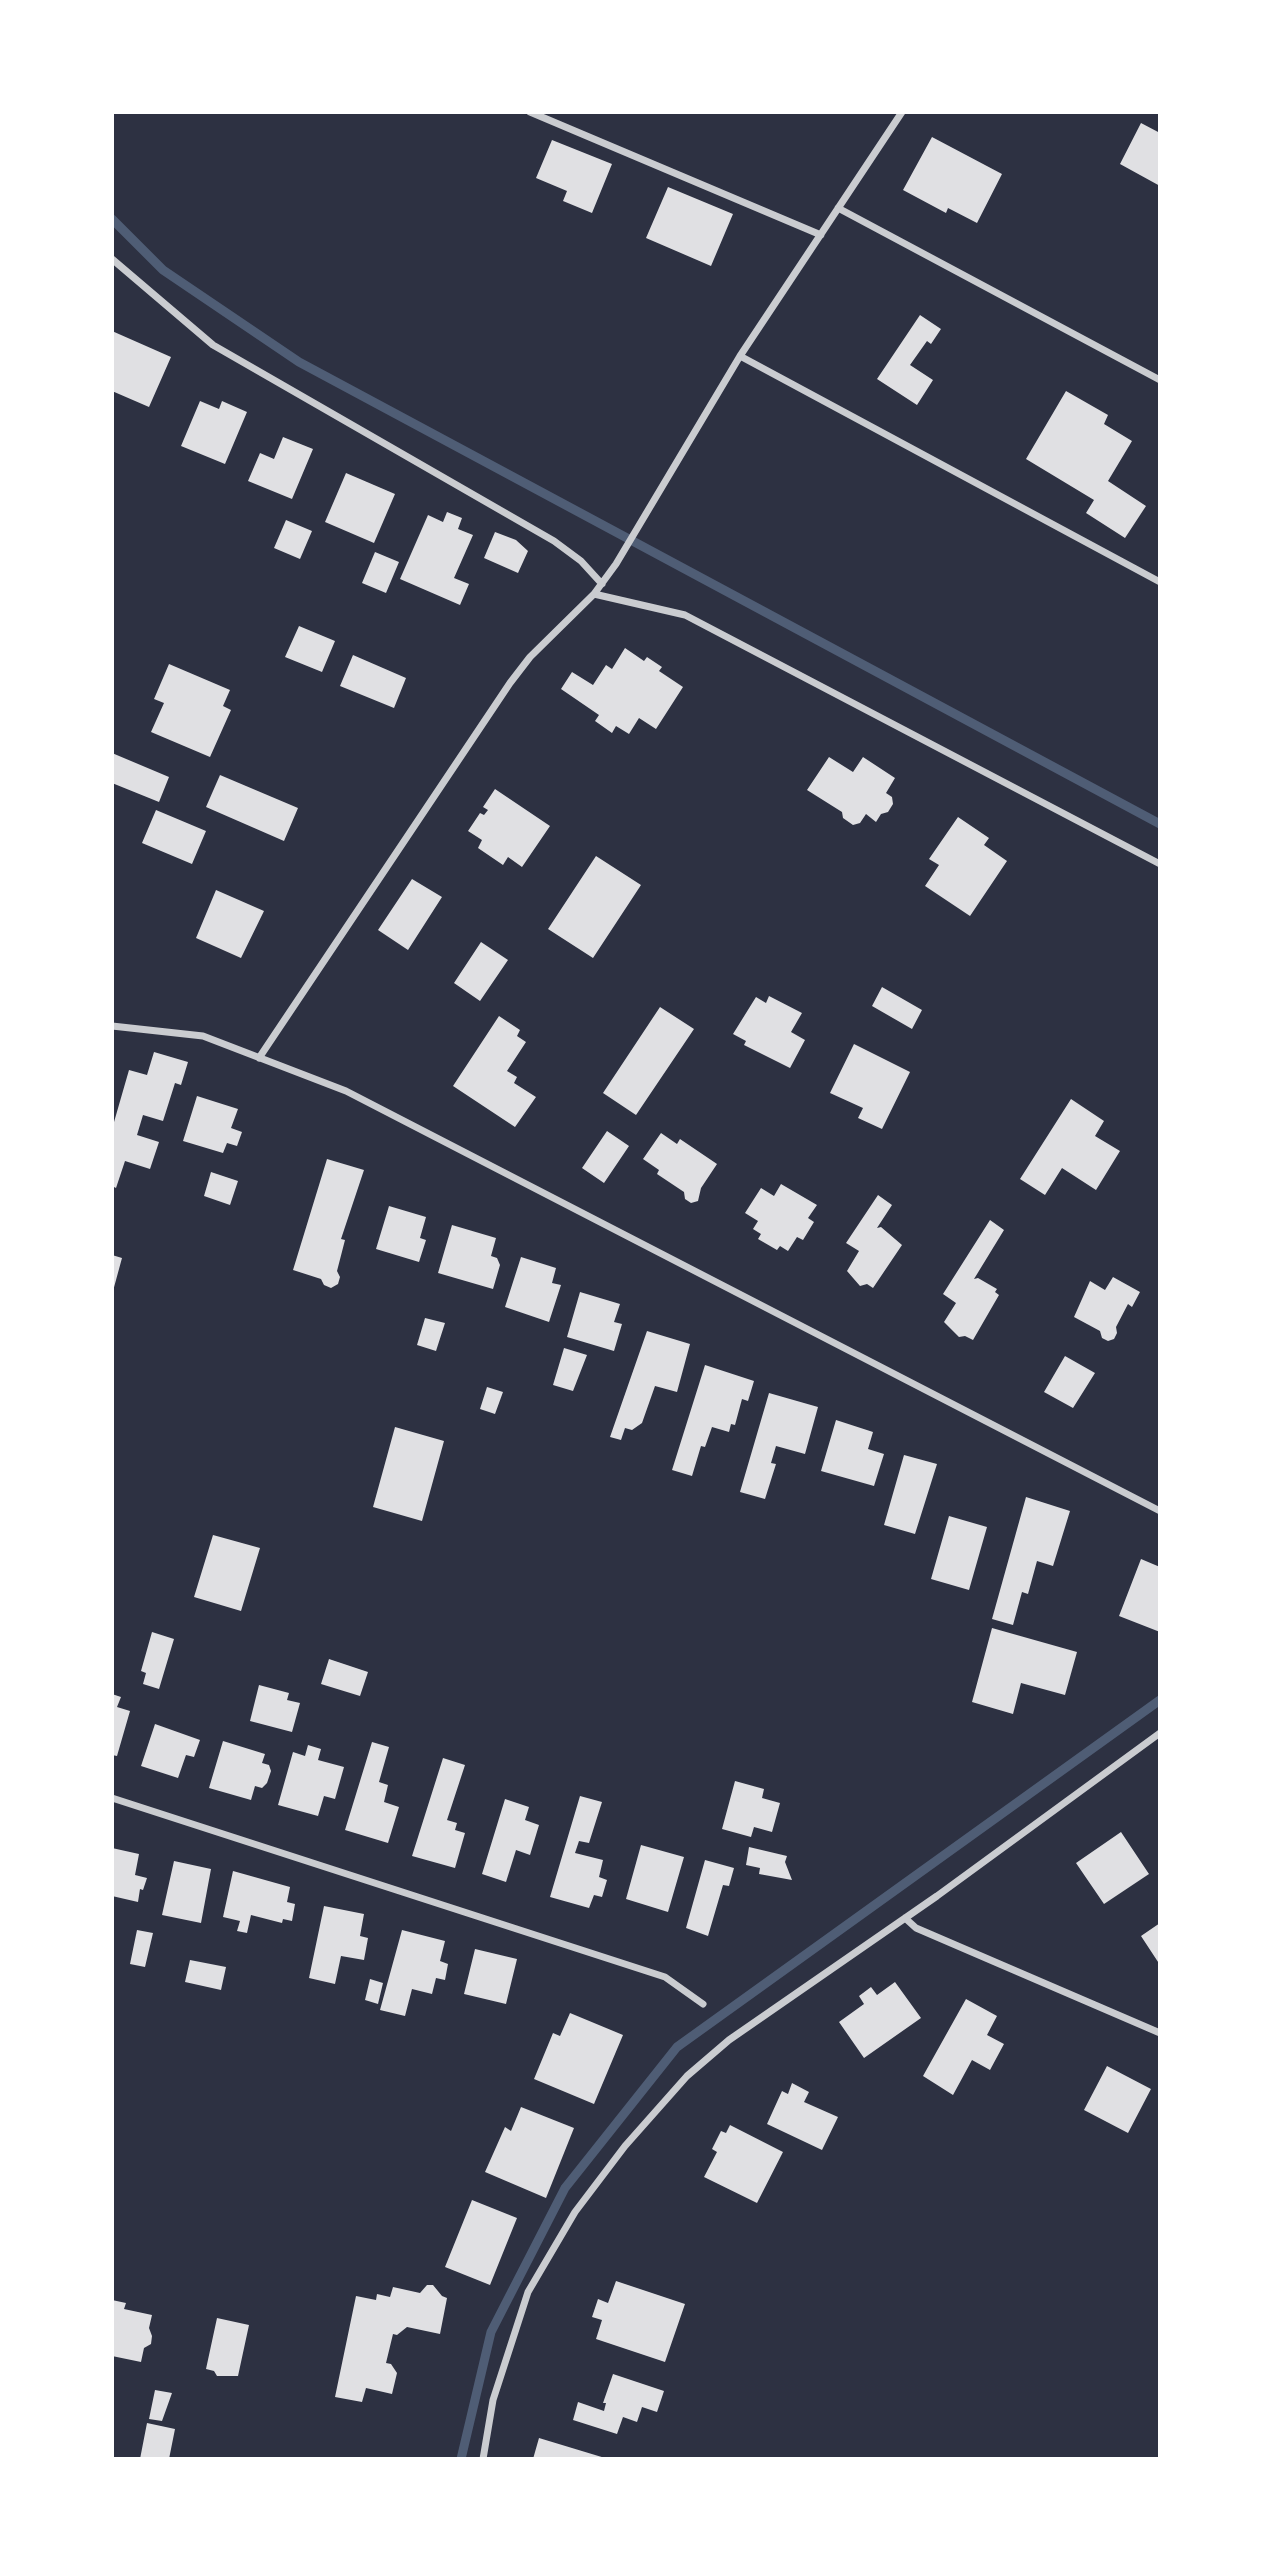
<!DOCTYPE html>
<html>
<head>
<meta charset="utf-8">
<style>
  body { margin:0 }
  #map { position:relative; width:1272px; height:2571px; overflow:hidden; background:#2d3142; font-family:Poppins,sans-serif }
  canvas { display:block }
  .frame { position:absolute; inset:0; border:114px solid #fff; pointer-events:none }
</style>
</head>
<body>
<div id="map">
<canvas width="1272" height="2571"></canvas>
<div class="frame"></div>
</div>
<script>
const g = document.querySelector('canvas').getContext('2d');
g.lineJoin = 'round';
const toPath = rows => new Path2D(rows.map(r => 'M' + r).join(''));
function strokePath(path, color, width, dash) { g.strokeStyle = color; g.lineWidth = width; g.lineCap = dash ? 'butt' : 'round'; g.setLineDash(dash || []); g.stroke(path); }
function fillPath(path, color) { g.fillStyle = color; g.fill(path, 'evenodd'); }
const stream = toPath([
  [112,219,163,270,299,362,1160,824],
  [461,2459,491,2332,565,2188,677,2047,1160,1700]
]);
const building = toPath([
  [1141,123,1160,133,1160,186,1120,164],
  [932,137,1002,174,977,223,948,208,946,213,903,190],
  [552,140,612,164,592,213,563,201,567,191,536,178],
  [668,187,733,214,711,266,646,238],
  [920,315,941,329,931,344,927,341,910,365,933,380,917,405,877,379],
  [112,331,171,357,149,407,112,391],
  [1066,391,1108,415,1104,424,1132,441,1108,481,1146,506,1125,538,1086,513,1094,500,1026,459],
  [200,401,219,409,222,401,247,412,225,464,181,446],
  [283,437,313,449,292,499,248,481,260,453,274,459],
  [346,473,395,494,374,543,325,522],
  [447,512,462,518,458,529,473,535,454,578,469,584,460,605,400,579,428,515,443,522],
  [286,520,312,531,300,559,274,548],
  [495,532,516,540,528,551,518,573,484,558],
  [375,552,399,562,386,593,362,583],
  [299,626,335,641,322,672,285,657],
  [625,648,644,661,647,657,662,667,659,671,683,687,656,729,639,718,629,734,616,726,612,733,595,721,599,715,561,689,572,672,593,685,606,665,612,669],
  [353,655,406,678,394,708,340,686],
  [169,664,230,690,223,706,231,710,210,757,151,732,164,703,154,699],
  [112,753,169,777,159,802,112,783],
  [829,757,853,772,863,757,895,778,886,793,892,797,893,804,888,812,881,814,876,822,866,814,860,823,853,825,843,818,842,812,807,790],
  [220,775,298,808,284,841,206,807],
  [495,789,550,826,522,867,508,857,503,865,478,848,482,840,468,831,480,813,484,815,488,810,483,807],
  [156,810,206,831,192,864,142,843],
  [958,817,989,838,984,845,1007,861,970,916,925,886,939,865,929,859],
  [596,856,641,885,593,958,548,929],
  [412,879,442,897,408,950,378,930],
  [216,890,264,911,241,958,196,938],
  [481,942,508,960,480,1001,454,983],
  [882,987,922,1010,912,1029,872,1006],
  [769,996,802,1013,791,1032,805,1040,790,1068,744,1045,746,1041,733,1034,756,997,766,1003],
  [660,1007,694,1029,636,1115,603,1093],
  [499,1016,520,1030,517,1036,526,1042,507,1071,517,1077,514,1083,536,1097,515,1127,453,1086],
  [854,1044,910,1072,882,1129,858,1118,863,1108,830,1093],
  [154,1052,188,1062,181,1085,175,1083,163,1121,143,1115,137,1135,159,1142,150,1169,125,1161,116,1188,112,1186,112,1129,129,1070,147,1075],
  [197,1096,238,1109,231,1128,242,1132,237,1146,227,1143,223,1153,183,1141],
  [1071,1099,1104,1121,1095,1136,1120,1151,1096,1190,1062,1168,1045,1195,1020,1179],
  [607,1131,629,1146,604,1183,582,1168],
  [661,1133,677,1144,680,1139,717,1164,701,1188,698,1201,691,1203,685,1199,684,1192,657,1174,659,1170,643,1159],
  [327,1159,364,1170,341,1239,345,1240,337,1271,340,1277,338,1284,331,1288,324,1285,321,1279,293,1270],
  [211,1172,238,1181,230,1205,204,1196],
  [781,1184,817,1205,808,1218,814,1222,803,1240,797,1237,788,1251,780,1246,777,1250,758,1239,761,1234,753,1229,758,1221,745,1213,761,1188,774,1196],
  [878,1195,892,1205,877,1228,881,1227,902,1245,873,1288,867,1284,860,1286,847,1271,859,1251,846,1243],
  [389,1206,426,1217,420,1238,426,1240,419,1262,376,1249],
  [990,1220,1004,1230,974,1279,978,1278,997,1289,995,1292,999,1295,973,1340,965,1336,959,1337,944,1322,956,1303,943,1294],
  [452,1225,496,1238,491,1256,497,1258,500,1265,493,1289,438,1273],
  [112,1255,122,1258,113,1291,112,1291],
  [521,1257,556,1268,552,1283,561,1285,549,1322,505,1307],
  [1113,1277,1140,1292,1132,1307,1128,1304,1116,1327,1117,1333,1114,1339,1108,1341,1102,1338,1100,1331,1074,1317,1090,1281,1105,1290],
  [580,1292,620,1304,614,1322,622,1324,614,1351,567,1337],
  [425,1318,445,1323,436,1351,417,1345],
  [647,1331,690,1344,677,1392,655,1386,642,1423,632,1430,625,1428,621,1440,610,1437],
  [564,1348,587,1355,573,1391,553,1385],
  [1065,1356,1095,1373,1073,1408,1044,1392],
  [705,1365,754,1381,748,1401,742,1399,735,1425,731,1424,729,1432,712,1427,705,1447,701,1446,692,1476,672,1470],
  [487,1387,503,1392,495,1414,480,1409],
  [769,1393,818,1407,805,1454,776,1446,771,1463,776,1464,765,1499,740,1492],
  [836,1420,873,1432,868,1449,884,1454,874,1486,821,1471],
  [395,1427,444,1441,422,1521,373,1507],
  [904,1455,937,1464,915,1534,884,1525],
  [1026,1497,1070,1511,1053,1566,1037,1561,1028,1594,1022,1592,1013,1625,992,1619],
  [949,1516,987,1527,969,1590,931,1579],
  [213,1535,260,1548,241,1611,194,1597],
  [1141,1559,1160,1567,1160,1632,1119,1616],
  [992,1628,1077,1652,1065,1695,1021,1683,1013,1714,972,1702],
  [152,1632,174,1639,159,1689,143,1684,146,1673,141,1671],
  [329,1659,368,1672,360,1696,321,1684],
  [259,1685,289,1693,287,1700,300,1703,292,1732,250,1721],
  [112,1694,121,1697,117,1707,130,1711,117,1756,112,1755],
  [155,1724,200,1740,194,1757,186,1755,178,1778,141,1766],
  [223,1741,265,1754,262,1763,269,1765,271,1771,267,1783,262,1788,255,1786,251,1800,209,1788],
  [372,1742,389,1747,379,1782,388,1785,384,1802,399,1807,388,1843,345,1830],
  [308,1745,321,1749,318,1760,344,1767,335,1799,324,1796,318,1816,278,1805,293,1752,305,1756],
  [443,1758,465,1765,447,1820,457,1823,455,1830,465,1833,455,1868,412,1856],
  [735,1781,764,1789,762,1798,780,1803,772,1832,754,1827,751,1837,722,1829],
  [580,1796,602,1802,589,1843,579,1841,575,1853,603,1860,599,1877,607,1880,602,1897,594,1895,589,1908,550,1897],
  [505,1799,529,1807,525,1820,539,1825,530,1855,516,1850,506,1882,482,1874],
  [1121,1832,1149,1874,1104,1904,1076,1863],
  [641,1845,684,1857,668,1912,626,1899],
  [749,1847,787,1856,785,1862,792,1880,759,1874,760,1868,746,1865],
  [112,1848,139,1854,135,1875,147,1878,143,1890,140,1889,138,1902,112,1896],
  [705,1860,734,1868,729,1886,723,1885,708,1936,686,1928],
  [174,1861,211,1869,201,1923,162,1915],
  [233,1871,290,1887,287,1902,295,1904,292,1921,283,1919,282,1923,251,1915,247,1933,237,1931,240,1921,223,1917],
  [324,1906,364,1914,360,1936,368,1938,364,1960,341,1956,335,1984,309,1978],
  [1160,1923,1160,1965,1141,1936],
  [137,1930,153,1933,145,1967,130,1964],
  [402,1930,445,1941,440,1961,448,1964,445,1980,436,1978,432,1994,412,1989,405,2016,380,2010],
  [475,1949,517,1959,506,2004,464,1994],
  [190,1960,226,1967,221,1990,185,1982],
  [370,1979,383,1983,378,2004,365,2000],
  [895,1982,921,2018,864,2058,839,2022,864,2004,859,1996,871,1987,877,1995],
  [966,1999,997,2016,987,2035,1004,2044,990,2070,972,2060,953,2095,923,2076],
  [570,2013,623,2035,594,2104,534,2079,553,2033,560,2036],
  [1107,2066,1151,2089,1128,2133,1084,2110],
  [792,2083,809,2092,804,2102,838,2117,822,2150,767,2124,782,2091,788,2094],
  [521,2107,574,2128,546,2198,485,2172,505,2127,511,2131],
  [730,2125,783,2152,757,2203,704,2177,717,2152,712,2149,721,2131,726,2133],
  [472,2200,517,2218,490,2285,445,2267],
  [616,2281,685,2304,665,2362,596,2339,602,2320,592,2317,598,2299,608,2303],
  [427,2285,433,2285,442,2296,447,2298,440,2334,407,2327,397,2335,393,2334,386,2363,391,2364,397,2373,392,2394,366,2388,362,2402,335,2397,356,2296,376,2300,377,2294,390,2297,393,2287,420,2293],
  [112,2300,126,2303,124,2309,152,2315,149,2328,152,2336,151,2344,144,2348,141,2362,112,2356],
  [217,2318,249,2325,238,2376,217,2376,214,2371,206,2369],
  [613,2374,664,2391,657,2412,642,2407,637,2422,623,2417,617,2434,573,2420,578,2402,604,2411,606,2403,603,2403],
  [155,2390,172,2393,162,2421,149,2419],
  [147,2423,175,2429,169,2459,140,2459],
  [539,2438,605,2458,605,2459,533,2459]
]);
const minor = toPath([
  [530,112,821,235],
  [838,208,1160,380],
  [112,259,213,345,554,541,581,561,602,584],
  [740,356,1160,582],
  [594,594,616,564,740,356,902,112],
  [112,1026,203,1036,346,1091,1160,1511],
  [259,1058,510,683,530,657,594,594,685,615,1160,864],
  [112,1798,665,1977,703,2004],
  [905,1918,916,1928,1160,2033],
  [483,2459,493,2400,528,2292,575,2212,625,2146,687,2076,729,2040,937,1896,1160,1733]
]);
strokePath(stream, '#4f5d75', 9);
fillPath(building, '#e0e0e3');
strokePath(minor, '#caccd0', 7);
</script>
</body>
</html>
